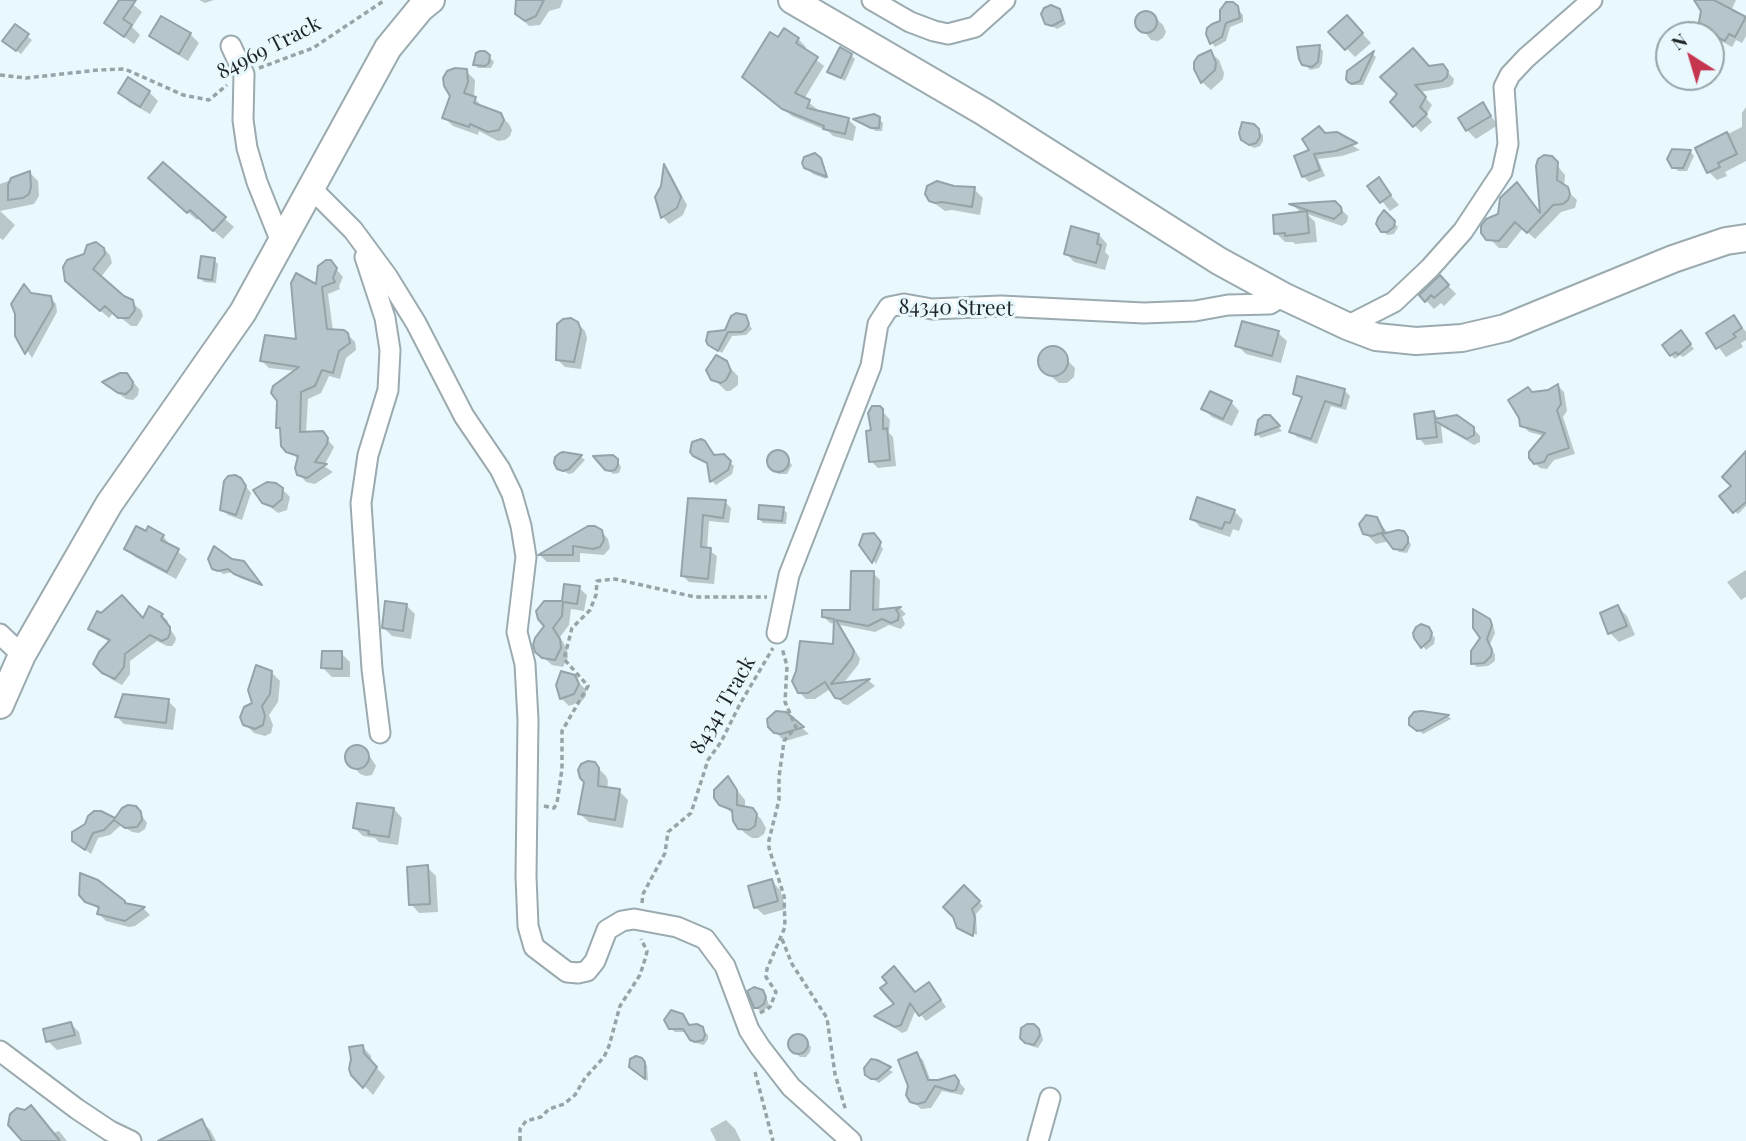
<!DOCTYPE html>
<html>
<head>
<meta charset="utf-8">
<style>
  body { margin:0 }
  #map { position:relative; width:1746px; height:1141px; overflow:hidden; background:#e8f8fd; font-family:"Playfair Display",serif }
  canvas { display:block }
  .north { position:absolute; left:1655px; top:21px; width:70px; height:70px; box-sizing:border-box; background:#e8f8fd; border:2px solid #97a3a7; border-radius:50%; rotate:323deg; font-size:19px; font-weight:700; line-height:28px; text-align:center; color:#1e2426 }
  .north::after { content:''; display:block; margin:auto; width:24px; height:32px; background:#c5354f; clip-path:polygon(50% 0,100% 100%,50% 72%,0 100%) }
</style>
</head>
<body>
<div id="map">
<canvas width="1746" height="1141"></canvas>
<div class="north">N</div>
</div>
<script>
const g = document.querySelector('canvas').getContext('2d');
g.lineJoin = 'round';
function fillPath(path, color) { g.fillStyle = color; g.fill(path, 'evenodd'); }
const toPath = rows => new Path2D(rows.map(r => 'M' + r).join(''));
function strokePath(path, color, width, dash) { g.strokeStyle = color; g.lineWidth = width; g.lineCap = dash ? 'butt' : 'round'; g.setLineDash(dash || []); g.stroke(path); }
function drawText(font, color, halo, rows, align = 'center') {
  g.font = font + ' "Playfair Display",serif'; g.lineWidth = 6; g.setLineDash([]); g.textBaseline = 'middle'; g.strokeStyle = halo; g.fillStyle = color; for (const [text, x, y, turn = 0] of rows) {
    g.save(); g.translate(x, y); g.rotate((+turn || 0) * Math.PI / 180); g.textAlign = isNaN(turn) ? turn : align; if (halo) g.strokeText(text, 0, 0); g.fillText(text, 0, 0); g.restore();
  }
}
const shadow = toPath([
  [121,0,128,0,142,12,132,27,140,35,134,44,106,23],
  [199,0,214,0,205,3],
  [522,0,563,0,560,8,549,11,540,25,529,26,522,19],
  [1704,0,1736,0,1731,11,1746,20,1746,36,1742,43,1736,40,1732,47,1721,41,1711,52,1711,35,1696,35,1702,28],
  [1233,4,1243,15,1243,22,1230,27,1226,41,1215,47,1212,43],
  [1059,10,1063,15,1066,24,1057,29,1047,23],
  [1145,12,1154,16,1163,25,1166,32,1163,38,1158,41,1151,40,1137,22,1138,17],
  [1355,26,1371,43,1355,57,1331,32],
  [15,27,32,40,21,54,8,44],
  [190,34,199,43,188,61,160,44,151,36],
  [798,39,806,47,804,50,824,66,804,99,817,109,816,112,848,119,856,127,853,141,833,136,828,131,792,116,752,85,779,40],
  [1319,47,1323,51,1322,63,1319,68,1310,70,1300,59],
  [1210,52,1219,60,1224,73,1223,79,1211,90,1202,82],
  [487,54,494,62,491,68,478,68,475,65],
  [1373,54,1376,57,1363,85,1354,85,1349,81,1349,72],
  [851,55,855,59,845,81,829,72],
  [1442,66,1454,79,1453,84,1449,87,1420,92,1432,105,1426,115,1432,122,1421,132,1392,102,1429,67],
  [466,71,475,80,474,98,483,107,500,115,509,124,512,130,510,136,505,140,498,141,479,131,478,135,453,126,444,117],
  [149,92,158,101,150,114,129,102,120,93],
  [1482,105,1498,125,1476,139,1467,130],
  [1746,107,1746,161,1725,172,1727,176,1717,180,1709,172,1697,149,1742,127,1742,113],
  [879,119,883,123,882,131,876,131,856,120],
  [1253,126,1263,135,1263,141,1260,146,1254,148,1247,144],
  [1333,134,1360,150,1342,156,1318,159,1325,176,1309,182,1303,176,1312,150,1325,135],
  [1673,151,1691,152,1694,156,1687,171,1678,171,1674,167],
  [1551,158,1565,175,1564,188,1577,200,1575,208,1561,212,1535,239,1523,228,1507,248,1499,248,1483,232,1500,215,1517,184,1542,215],
  [819,159,826,179,813,174,806,167],
  [163,164,234,227,223,239,199,218,197,220,159,187],
  [665,168,670,173,687,205,683,215,669,224,663,217,657,197,663,187],
  [30,173,38,181,39,196,34,204,0,211,0,184],
  [1378,180,1399,205,1390,211,1370,186],
  [974,189,983,198,980,215,952,210,945,211,930,200],
  [1334,203,1348,216,1347,222,1342,226,1307,214,1315,222,1317,242,1295,244,1293,242,1285,242,1276,233,1301,213,1293,205],
  [0,211,15,225,3,240,0,238],
  [1384,213,1398,227,1394,234,1387,235,1383,230],
  [1099,235,1107,244,1105,252,1109,256,1105,270,1074,262,1066,253],
  [101,246,110,255,112,263,100,278,141,310,143,316,137,326,131,326,114,312,109,318,75,288,85,255],
  [214,260,218,264,216,283,204,282,200,278],
  [330,262,343,277,339,286,340,289,328,294,333,331,347,334,355,342,356,350,346,358,340,379,329,376,321,393,308,399,306,433,322,433,334,447,324,466,333,472,315,484,306,482,299,474,299,460,283,445,282,431,278,427,296,371,269,368,262,361,298,341,317,286],
  [1440,277,1456,294,1444,306,1441,303,1434,309,1421,295],
  [32,295,51,298,56,304,57,312,32,358,17,335],
  [745,317,752,329,746,335,732,336,722,353,714,348,726,332],
  [1734,317,1746,332,1746,340,1741,343,1743,347,1726,357,1708,333],
  [577,323,585,331,587,338,581,369,565,367,558,360],
  [1278,333,1287,341,1281,363,1246,354,1237,345],
  [1684,336,1694,349,1683,357,1680,355,1675,359,1671,355],
  [1048,349,1056,349,1075,368,1074,377,1067,383,1059,383,1043,370,1040,358],
  [729,367,738,376,738,385,730,391,726,391,709,375],
  [129,377,139,389,138,395,133,400,126,399,105,383],
  [1558,386,1564,392,1567,411,1563,417,1575,454,1554,460,1547,469,1540,468,1534,462,1544,436,1529,432,1522,425,1533,394,1549,392],
  [1344,390,1350,396,1346,410,1331,406,1317,444,1297,437,1291,431,1303,400,1295,394],
  [1231,402,1239,411,1232,426,1212,417,1203,408],
  [879,407,890,420,889,433,893,437,896,466,878,468,871,461,873,432],
  [1434,413,1440,420,1473,428,1480,436,1480,442,1474,445,1441,426,1443,443,1425,445,1419,438],
  [1269,417,1282,431,1261,438,1257,434],
  [776,453,782,453,792,465,787,474,778,474,769,462,771,456],
  [564,454,581,457,585,460,573,473,569,474,561,470],
  [694,455,723,456,734,466,732,474,716,485,712,481,710,464],
  [597,458,617,461,621,467,619,473,613,474],
  [1746,465,1746,506,1738,514,1730,507,1734,486],
  [240,479,251,493,242,520,228,515,222,509],
  [282,489,290,497,287,510,278,513,264,502],
  [690,500,725,502,731,508,729,523,709,521,707,549,717,556,714,584,689,582,683,576],
  [783,509,787,513,786,524,763,523,759,519],
  [1234,511,1243,520,1239,531,1233,529,1230,537,1200,527,1192,518],
  [1378,521,1389,534,1407,537,1411,545,1407,553,1399,552,1390,541,1376,544,1362,530],
  [589,528,601,531,608,539,610,548,604,555,580,553,580,562,547,562,541,556],
  [163,536,171,546,187,559,176,579,135,557,126,548],
  [875,537,883,549,876,564,861,545],
  [231,561,248,567,262,586,240,578,233,572,223,574,216,569],
  [1746,570,1746,597,1741,600,1727,582],
  [873,573,880,580,879,611,900,608,906,614,902,617,905,624,901,629,889,625,875,632,840,625,860,659,858,665,842,685,869,681,875,686,848,705,843,704,830,689,815,699,806,699,795,688,793,681,835,646,836,624,830,623,823,616,851,612],
  [566,586,579,588,587,595,584,611,571,609,569,625,560,637,567,649,568,657,563,667,552,665,536,651,546,626,545,603,563,603],
  [406,605,415,614,411,639,392,636,383,627],
  [1618,607,1627,616,1635,635,1619,642,1610,633],
  [162,615,168,621,167,624,176,638,175,642,172,646,167,646,157,641,130,661,130,674,122,685,111,679,95,663,110,642,97,635,90,629,144,621],
  [121,640,134,640,123,660],
  [1488,620,1493,625,1495,633,1490,644,1495,655,1495,661,1488,666,1477,667,1473,663],
  [1430,632,1435,638,1434,644,1426,650,1415,635],
  [341,653,350,662,350,677,332,677,323,668],
  [271,672,280,681,278,702,269,715,273,725,271,733,265,736,254,733,245,724],
  [571,674,586,690,586,696,582,701,569,706,561,698],
  [168,701,176,709,173,730,124,724,117,717],
  [786,714,802,728,809,734,789,740,783,740,770,726],
  [1415,714,1448,716,1451,719,1423,734,1411,724],
  [356,747,362,748,371,758,376,766,372,775,366,776,360,774,347,759,348,753],
  [596,766,606,776,608,781,607,789,619,791,628,800,623,828,589,822,580,814],
  [728,779,745,800,745,808,752,810,761,819,766,828,764,834,758,838,752,838,746,834,736,824,735,815,720,804],
  [394,809,402,818,398,845,379,842,375,838,363,836,354,827],
  [138,810,147,823,145,829,139,833,132,832,121,825,110,835,98,838,91,854,75,842,90,817,116,820],
  [427,867,436,876,438,912,419,913,411,904],
  [772,881,780,890,786,909,764,915,755,907],
  [964,887,983,906,976,914,977,935,959,927],
  [83,898,144,909,150,915,135,926,129,927,106,921,99,914,100,910],
  [935,991,946,1007,926,1021,916,1009,907,1031,902,1033,877,1016,915,994],
  [762,992,766,996,769,1005,765,1010,760,1011,756,1007],
  [682,1015,690,1026,700,1027,708,1035,708,1039,704,1045,696,1043,687,1032,675,1032,670,1028],
  [71,1024,79,1032,82,1044,57,1050,48,1041],
  [1033,1026,1042,1035,1043,1040,1038,1048,1031,1046,1022,1037],
  [796,1035,804,1038,811,1047,810,1052,806,1057,800,1057,789,1046,790,1040],
  [363,1047,371,1056,372,1063,385,1077,373,1095,353,1074],
  [917,1054,923,1060,931,1082,955,1077,965,1089,962,1095,942,1091,931,1108,921,1109,916,1104,909,1098,909,1086],
  [642,1061,647,1065,648,1081,632,1069],
  [876,1062,893,1072,879,1083,869,1077],
  [726,1120,735,1129,741,1141,716,1141,710,1129],
  [201,1121,210,1130,216,1141,180,1141],
  [59,1131,67,1141,31,1141,53,1133]
]);
const building = toPath([
  [119,0,136,0,123,19,132,25,124,37,104,23,119,0],
  [516,0,544,0,536,16,525,21,515,14,516,0],
  [1694,0,1714,0,1746,17,1735,37,1729,34,1725,41,1713,35,1702,35,1699,22,1701,11,1694,0],
  [1226,2,1233,2,1238,6,1240,18,1226,23,1222,37,1210,44,1206,34,1207,28,1212,24,1220,21,1220,10,1226,2],
  [1051,5,1060,9,1063,20,1052,26,1045,24,1041,14,1044,8,1051,5],
  '1135 22a11 11 0 1 1 22 0a11 11 0 1 1-22 0Z',
  [1347,15,1363,33,1345,50,1328,32,1347,15],
  [161,16,191,33,179,54,149,36,161,16],
  [15,24,29,34,16,51,2,41,15,24],
  [784,28,799,38,796,43,818,57,795,93,810,100,807,108,849,118,845,134,823,129,824,126,782,109,742,77,770,32,778,37,784,28],
  [1320,45,1318,62,1312,67,1302,65,1299,59,1297,47,1320,45],
  [840,47,852,54,841,78,827,72,840,47],
  [1413,48,1429,66,1443,64,1448,71,1447,77,1442,81,1415,85,1426,97,1420,107,1427,114,1413,127,1390,102,1397,94,1380,77,1413,48],
  [1211,50,1216,63,1215,70,1201,83,1194,69,1194,62,1198,56,1211,50],
  [480,51,485,51,490,55,489,63,485,66,473,65,476,53,480,51],
  [1374,51,1360,81,1352,84,1348,82,1346,79,1347,71,1374,51],
  [455,68,467,69,468,82,464,93,476,97,474,103,501,113,504,120,499,130,488,132,470,124,469,127,442,118,450,96,444,86,443,78,447,71,455,68],
  [128,77,150,91,140,107,118,93,128,77],
  [1483,102,1491,116,1466,131,1458,118,1483,102],
  [874,114,880,117,879,128,871,128,853,119,874,114],
  [1242,122,1254,124,1259,129,1260,137,1256,143,1249,145,1241,140,1239,133,1242,122],
  [1319,126,1325,133,1337,132,1357,143,1336,151,1314,154,1320,170,1302,177,1294,156,1309,150,1302,139,1319,126],
  [1727,132,1737,154,1718,163,1720,167,1707,173,1695,148,1727,132],
  [1672,149,1691,150,1683,168,1672,168,1667,159,1672,149],
  [815,153,821,158,827,177,804,168,802,163,804,157,815,153],
  [1544,155,1552,156,1558,162,1557,180,1568,187,1570,194,1568,200,1563,204,1553,205,1527,233,1515,222,1499,241,1486,240,1481,233,1481,226,1486,219,1498,214,1500,198,1517,182,1540,213,1536,166,1538,159,1544,155],
  [163,162,226,217,213,231,190,210,187,213,148,178,163,162],
  [664,164,681,197,677,208,661,218,655,197,661,186,664,164],
  [30,171,31,187,29,194,23,198,8,200,8,185,11,178,30,171],
  [1379,177,1391,195,1380,203,1367,186,1379,177],
  [937,181,954,186,975,187,972,207,942,202,935,203,929,201,925,194,927,186,937,181],
  [1335,201,1341,207,1342,212,1334,219,1289,204,1335,201],
  [1384,210,1395,221,1394,227,1387,232,1381,232,1376,224,1378,218,1384,210],
  [1307,211,1309,233,1285,236,1285,233,1274,234,1273,215,1307,211],
  [1071,226,1099,234,1097,244,1101,245,1096,263,1064,254,1071,226],
  [96,242,104,248,105,254,93,269,124,296,133,300,135,310,129,318,118,318,105,306,100,311,65,281,63,267,67,260,84,254,87,245,96,242],
  [201,256,215,258,212,280,198,278,201,256],
  [326,260,331,260,337,268,333,278,335,282,322,287,327,329,344,330,348,333,350,343,339,351,333,373,322,370,315,386,301,392,300,432,323,431,328,438,327,444,315,462,327,464,307,478,297,475,295,468,298,456,286,452,281,446,280,428,276,428,277,401,271,393,273,386,299,367,260,361,265,335,296,339,291,283,296,273,316,284,318,266,326,260],
  [1440,275,1449,285,1434,298,1431,295,1425,302,1419,295,1440,275],
  [24,284,31,293,51,296,53,306,25,354,15,336,15,314,11,304,24,284],
  [736,313,746,315,749,324,746,329,742,332,728,332,718,351,708,345,706,341,708,332,725,330,731,316,736,313],
  [1734,315,1742,328,1733,334,1736,337,1716,349,1706,333,1734,315],
  [571,318,578,322,581,330,574,362,556,360,557,324,563,319,571,318],
  [1242,321,1279,331,1272,356,1235,346,1242,321],
  [1681,330,1691,344,1678,355,1676,352,1670,356,1662,345,1681,330],
  '1038 361a15 15 0 1 1 30 0a15 15 0 1 1-30 0Z',
  [716,355,727,361,731,371,726,380,721,383,711,380,706,370,716,355],
  [120,373,127,373,133,382,132,388,126,394,118,393,102,382,120,373],
  [1297,376,1345,389,1341,406,1325,401,1311,439,1289,432,1302,397,1293,394,1297,376],
  [1558,384,1561,404,1557,410,1569,448,1548,455,1544,462,1534,464,1529,458,1529,452,1545,433,1520,426,1519,418,1508,400,1528,387,1532,392,1548,390,1558,384],
  [1210,391,1232,401,1223,419,1201,409,1210,391],
  [872,406,880,406,883,409,883,429,887,428,890,460,869,462,866,431,871,430,868,413,872,406],
  [1434,411,1435,419,1457,415,1474,427,1474,435,1467,439,1435,421,1437,437,1417,439,1414,414,1434,411],
  [1264,415,1270,415,1280,426,1255,435,1258,420,1264,415],
  [701,439,705,441,714,455,724,454,731,461,728,470,710,482,707,463,693,456,690,452,692,442,701,439],
  '767 461a11 11 0 1 1 22 0a11 11 0 1 1-22 0Z',
  [1746,451,1746,502,1733,513,1719,496,1731,486,1722,477,1746,451],
  [560,453,563,452,582,455,569,469,563,471,557,469,554,463,555,457,560,453],
  [613,455,618,459,618,465,615,470,610,471,605,470,593,456,613,455],
  [235,475,241,478,246,486,236,515,220,510,224,481,228,476,235,475],
  [267,482,276,483,283,488,282,499,273,507,262,503,253,490,267,482],
  [1197,497,1235,510,1230,523,1225,522,1222,529,1190,519,1197,497],
  [688,498,726,500,723,518,703,515,701,547,711,548,708,579,681,576,688,498],
  [759,505,784,507,782,521,758,519,759,505],
  [1366,515,1377,517,1384,532,1372,536,1363,534,1359,524,1366,515],
  [136,526,146,531,148,526,164,535,161,540,179,549,167,572,124,549,136,526],
  [588,526,595,526,602,530,604,540,600,547,593,549,573,546,573,555,538,555,588,526],
  [1398,530,1404,531,1408,537,1408,543,1403,550,1393,549,1382,534,1398,530],
  [874,533,881,542,872,563,859,545,863,534,874,533],
  [214,546,232,559,244,561,262,585,234,574,228,569,218,571,212,569,208,559,214,546],
  [851,571,874,571,873,610,901,607,896,610,899,614,898,620,891,623,882,619,868,626,836,620,854,651,852,658,831,684,870,679,841,699,835,698,825,682,808,693,798,693,792,681,796,671,800,641,833,644,834,619,822,617,822,610,850,610,851,571],
  [564,584,580,586,577,604,563,602,562,616,553,628,560,639,561,648,555,660,542,658,535,652,533,645,535,638,544,626,538,619,536,611,544,601,562,601,564,584],
  [122,595,143,618,149,606,163,614,161,616,170,627,170,633,168,638,162,641,150,635,125,654,124,667,115,679,102,673,93,664,99,652,110,640,88,629,97,611,101,613,122,595],
  [385,601,407,604,403,631,382,628,385,601],
  [1618,605,1627,626,1608,634,1600,613,1618,605],
  [1473,609,1490,619,1492,625,1487,639,1492,650,1491,656,1484,663,1471,664,1471,651,1480,638,1473,628,1473,609],
  [1421,624,1429,627,1432,633,1430,640,1421,648,1414,638,1413,633,1416,627,1421,624],
  [322,651,342,651,342,669,321,668,322,651],
  [256,665,272,671,270,694,262,706,265,716,263,725,255,729,243,725,240,717,244,707,252,703,248,690,256,665],
  [561,671,575,675,579,684,574,694,560,699,556,685,561,671],
  [123,694,169,699,166,723,115,717,123,694],
  [776,711,786,712,804,727,781,734,774,733,768,727,767,719,776,711],
  [1421,711,1422,711,1449,715,1423,730,1417,731,1409,725,1409,718,1414,712,1421,711],
  '345 757a12 12 0 1 1 24 0a12 12 0 1 1-24 0Z',
  [588,761,595,762,599,768,598,786,620,789,615,820,578,814,584,782,580,778,578,770,581,764,588,761],
  [728,776,737,790,737,805,753,808,757,814,755,826,749,830,738,829,733,821,732,810,719,805,714,798,714,790,728,776],
  [357,803,394,808,389,837,368,834,369,831,353,828,357,803],
  [128,805,136,806,141,812,142,820,137,827,125,828,114,820,104,830,93,833,85,850,72,841,72,832,85,824,88,816,94,811,101,811,115,818,122,808,128,805],
  [428,865,430,904,409,905,407,867,428,865],
  [80,873,98,880,125,901,125,903,145,907,125,921,97,914,99,907,85,902,79,895,80,873],
  [772,879,778,901,754,908,748,886,772,879],
  [964,885,980,901,972,909,975,918,973,936,957,928,953,917,943,907,964,885],
  [894,966,915,992,929,982,941,1000,919,1016,910,1003,901,1025,895,1027,874,1016,894,1004,880,988,887,983,882,977,894,966],
  [754,987,763,990,766,997,764,1004,758,1008,754,1008,747,991,754,987],
  [671,1010,683,1014,689,1025,697,1024,703,1027,705,1035,703,1040,695,1042,690,1040,683,1029,669,1029,664,1020,671,1010],
  [71,1022,75,1035,46,1042,43,1029,71,1022],
  [1027,1024,1034,1024,1039,1029,1040,1035,1034,1045,1025,1043,1020,1038,1021,1028,1027,1024],
  '788 1044a10 10 0 1 1 20 0a10 10 0 1 1-20 0Z',
  [363,1045,364,1053,377,1067,363,1088,351,1075,349,1069,351,1059,349,1047,363,1045],
  [917,1052,928,1080,938,1080,955,1075,959,1081,956,1090,952,1091,935,1086,925,1102,917,1104,910,1102,906,1095,908,1086,898,1060,917,1052],
  [636,1056,642,1058,645,1062,645,1079,629,1067,630,1059,636,1056],
  [871,1059,877,1060,891,1067,877,1079,871,1079,865,1075,864,1068,871,1059],
  [31,1105,60,1141,22,1141,8,1125,10,1114,17,1108,25,1110,31,1105],
  [202,1119,212,1141,158,1141,202,1119]
]);
const path = toPath([
  [259,68,313,48,385,0],
  [0,75,26,78,98,70,125,69,183,95,209,100,227,85],
  [544,806,554,808,557,803,562,769,562,731,588,686,564,659,572,628,590,610,596,595,597,581,615,579,695,597,767,597],
  [642,903,643,894,665,853,668,832,691,813,708,760,721,742,740,704,773,648],
  [782,939,792,964,827,1018,835,1074,846,1111],
  [760,1013,770,1007,776,992,766,977,767,969,785,927,784,896,769,848,769,840,779,800,779,777,784,741,796,727,785,702,787,666,782,648],
  [755,1072,773,1141],
  [520,1141,520,1129,526,1121,541,1117,549,1109,564,1104,575,1095,585,1078,604,1057,609,1046,620,1006,640,975,646,956,647,951,641,939]
]);
const street = toPath([
  [872,0,910,22,934,31,948,34,975,27,1005,0],
  [231,46,244,74,243,120,247,148,257,182,281,242],
  [311,188,353,230,387,276,416,323,464,416,500,469,512,494,521,526,526,557,517,632,525,664,528,720,526,876,528,926,534,947,567,972,578,973,587,971,595,961,607,930,622,921,634,919,677,927,705,939,725,966,749,1030,760,1047,791,1087,851,1141],
  [365,257,385,318,390,350,388,390,368,455,361,503,372,669,380,733],
  [1347,326,1394,302,1430,268,1463,231,1502,172,1508,144,1504,87,1510,75,1526,58,1592,0],
  [777,633,789,575,871,366,878,324,889,307,904,304,932,309,1001,306,1144,313,1195,311,1228,305,1270,304,1283,296],
  [0,634,22,655],
  [0,1051,77,1109,110,1131,131,1141],
  [1038,1141,1050,1098]
]);
const secondary = toPath([
  [792,0,984,112,1219,261,1283,296,1347,326,1376,337,1416,341,1462,338,1505,328,1673,259,1726,241,1746,238],
  [0,705,22,655,109,504,243,312,388,48,420,9,431,0]
]);
const streetNames = [
  ["84969 Track",269,48,-27],
  ["84340 Street",956,308,1],
  ["84341 Track",723,705,-60]
];
fillPath(shadow, '#0003');
fillPath(building, '#b5c5c9');
strokePath(building, '#94a3a7', 2);
strokePath(street, '#9baaaf', 23);
strokePath(secondary, '#9baaaf', 30);
strokePath(path, '#97a3a7', 3.5, [5, 3.5]);
strokePath(street, '#fff', 19);
strokePath(secondary, '#fff', 26);
drawText('21px', '#1e2426', '#e8f8fd', streetNames);
</script>
</body>
</html>
